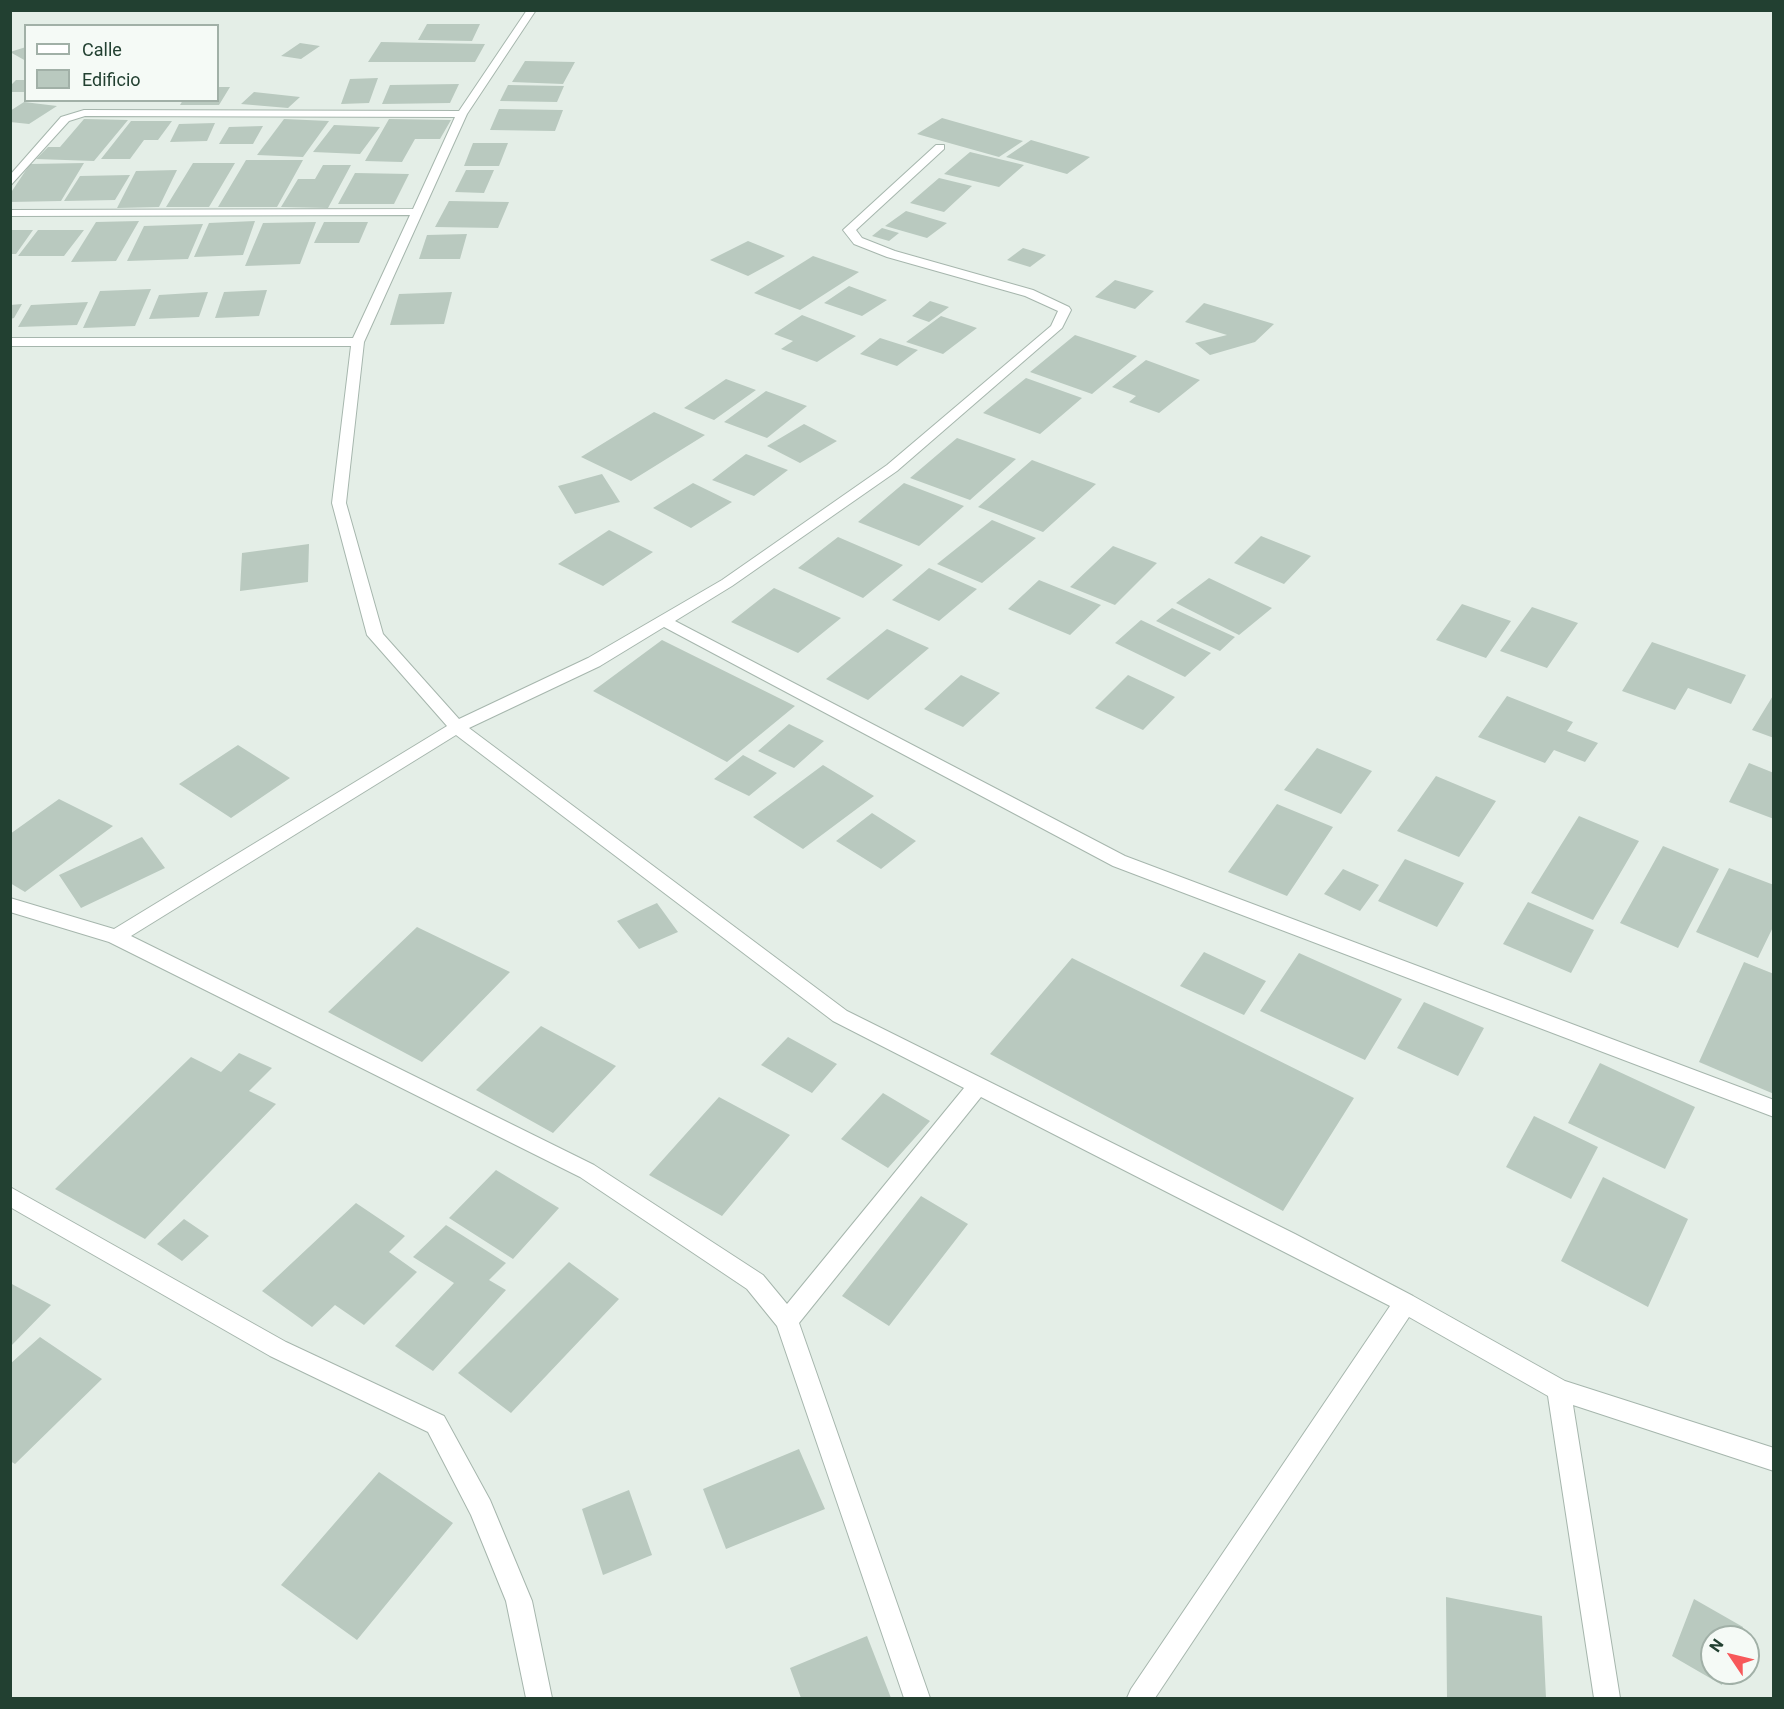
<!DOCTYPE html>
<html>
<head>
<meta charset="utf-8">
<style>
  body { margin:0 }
  #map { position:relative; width:1784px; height:1709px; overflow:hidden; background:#e4eee7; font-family:Roboto,sans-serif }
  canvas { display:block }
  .frame { position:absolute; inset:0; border:12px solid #224031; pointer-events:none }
  .legend { position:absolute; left:24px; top:24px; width:195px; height:78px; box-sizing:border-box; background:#f5faf6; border:2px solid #a1b0a7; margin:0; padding:8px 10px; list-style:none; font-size:18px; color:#224031 }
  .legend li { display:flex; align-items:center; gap:12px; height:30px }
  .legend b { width:30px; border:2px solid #a1b0a7 }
  .north { position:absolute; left:1700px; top:1625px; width:60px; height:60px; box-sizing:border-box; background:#f5faf6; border:2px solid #a1b0a7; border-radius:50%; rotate:305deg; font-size:16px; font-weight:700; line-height:24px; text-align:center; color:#224031 }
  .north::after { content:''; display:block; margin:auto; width:21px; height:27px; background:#f7585a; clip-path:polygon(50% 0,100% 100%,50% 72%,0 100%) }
</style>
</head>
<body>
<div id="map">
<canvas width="1784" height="1709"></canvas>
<div class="frame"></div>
<ul class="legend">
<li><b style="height:8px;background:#fff"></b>Calle</li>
<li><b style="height:16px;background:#b9c9bf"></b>Edificio</li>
</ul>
<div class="north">N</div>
</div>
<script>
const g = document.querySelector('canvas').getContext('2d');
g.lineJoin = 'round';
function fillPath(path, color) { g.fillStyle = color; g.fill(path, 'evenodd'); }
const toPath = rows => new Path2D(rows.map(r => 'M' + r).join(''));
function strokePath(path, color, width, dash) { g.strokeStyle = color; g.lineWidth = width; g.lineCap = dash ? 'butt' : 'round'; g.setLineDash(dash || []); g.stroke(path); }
const building = toPath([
  [427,24,480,24,472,41,418,40],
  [381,42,485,44,475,62,368,62],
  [300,43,320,46,301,59,281,56],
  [26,47,26,61,10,52],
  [525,61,575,62,563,84,512,82],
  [378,78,369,103,341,104,350,79],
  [16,80,26,80,26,92,10,92,10,86],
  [459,84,450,103,382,104,390,85],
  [508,85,564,86,557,102,500,101],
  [218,87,230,87,219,105,180,105,183,100,218,100],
  [254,92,300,97,288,108,241,104],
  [24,102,57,106,29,124,10,122,10,111],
  [499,109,563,110,555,131,490,130],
  [942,118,1023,141,999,157,917,134],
  [84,119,128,120,94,161,36,159,48,147,60,147],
  [284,119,329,121,303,157,257,155],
  [389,119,451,120,440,139,415,139,402,162,365,161],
  [131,121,172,121,158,140,144,140,130,159,101,159],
  [215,123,207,141,170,142,179,124],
  [334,125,380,127,360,154,313,152],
  [263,126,253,144,219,144,229,127],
  [1031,140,1090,157,1067,174,1006,157],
  [473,143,508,143,499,166,464,166],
  [970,152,1024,165,999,187,944,174],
  [246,160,303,160,277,207,218,207],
  [84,163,61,201,10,202,10,194,30,164],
  [193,163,235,163,209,207,166,207],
  [323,165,351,165,328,208,281,207,298,179,315,179],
  [177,170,159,207,117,208,136,171],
  [466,170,494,170,484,193,455,192],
  [355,173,409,174,394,204,338,204],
  [130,175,115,200,64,201,80,176],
  [939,178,972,186,944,212,910,203],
  [449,201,509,202,498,228,435,227],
  [906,211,947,223,927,238,885,226],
  [139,221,116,261,71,262,96,222],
  [255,221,243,255,194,257,209,223],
  [316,222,300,264,245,266,263,223],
  [324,222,368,222,359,243,314,243],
  [203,224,188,259,127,261,144,226],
  [882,228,899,233,889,241,872,236],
  [10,230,33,230,16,254,10,254],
  [38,230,84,230,64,256,18,256],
  [467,234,460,259,419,259,427,235],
  [748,241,785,256,748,276,710,260],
  [1023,248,1046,255,1030,267,1007,260],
  [813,256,859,272,800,310,754,293],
  [1115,280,1154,291,1135,309,1095,297],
  [849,286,887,300,862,316,824,303],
  [151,289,135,326,83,328,100,291],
  [267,290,259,316,215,318,224,292],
  [208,292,199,317,149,319,159,295],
  [452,292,444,324,390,325,399,294],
  [930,301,949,307,929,322,912,316],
  [88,302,77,325,18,327,31,305],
  [1204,303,1274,324,1255,342,1210,355,1195,343,1227,335,1185,322],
  [22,304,14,318,10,319,10,305],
  [802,315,856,336,817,362,781,349,793,341,774,334],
  [941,316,977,328,943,354,906,342],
  [1075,335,1137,356,1092,394,1030,372],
  [880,338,918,350,897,366,860,354],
  [1146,360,1200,380,1159,413,1129,402,1136,396,1112,387],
  [1026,378,1082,398,1040,434,983,413],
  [726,379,756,390,714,420,684,408],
  [766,391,807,406,767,438,724,422],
  [654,412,705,435,631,481,581,457],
  [804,424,837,441,800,463,767,446],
  [957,438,1016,459,970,500,910,478],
  [746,454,788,470,754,496,712,480],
  [1032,460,1096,484,1043,532,978,507],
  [602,474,620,502,575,514,558,486],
  [693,483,732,502,691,528,653,508],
  [904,483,964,506,919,546,858,522],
  [992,520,1036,538,982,583,937,564],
  [609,530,653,552,603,586,558,564],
  [1261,536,1311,556,1284,584,1234,563],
  [838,537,903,565,863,598,798,568],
  [309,544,308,582,240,591,242,553],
  [1113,546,1157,563,1115,605,1070,587],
  [929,568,977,589,939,621,892,600],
  [1209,578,1272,608,1239,635,1176,603],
  [1039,580,1101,605,1070,635,1008,609],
  [774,588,841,618,798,653,731,622],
  [1462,604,1511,621,1486,658,1436,640],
  [1532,607,1578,623,1547,668,1500,651],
  [1172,608,1235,637,1220,651,1156,621],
  [1141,620,1211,653,1185,677,1115,643],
  [887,629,929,648,868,700,826,679],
  [662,640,795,706,727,762,593,691],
  [1652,642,1746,675,1731,704,1688,688,1675,710,1622,691],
  [961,675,1000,693,963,727,924,709],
  [1128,675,1175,697,1143,730,1095,708],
  [1774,694,1774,738,1752,730],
  [1507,696,1573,722,1567,731,1598,743,1585,762,1554,750,1545,763,1478,737],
  [789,724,824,741,794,768,758,751],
  [238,745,290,778,231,818,179,784],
  [1317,748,1372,771,1341,814,1284,790],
  [743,755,777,773,749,796,714,779],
  [1749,763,1774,773,1774,819,1729,802],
  [823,765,874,796,803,849,753,817],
  [1436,776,1496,801,1459,857,1397,831],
  [59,799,113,826,25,892,10,883,10,834],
  [1277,804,1333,827,1287,896,1228,872],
  [872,813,916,841,881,869,836,841],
  [1579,816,1639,841,1593,920,1531,893],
  [142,837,165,868,81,908,59,875],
  [1663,846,1719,869,1678,948,1620,923],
  [1405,859,1464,883,1437,927,1378,901],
  [1729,868,1774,885,1774,925,1758,958,1696,932],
  [1343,869,1379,885,1360,911,1324,894],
  [1528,902,1594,930,1571,973,1503,944],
  [657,903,678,932,639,949,617,921],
  [417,927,510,972,422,1062,328,1012],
  [1204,952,1266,981,1244,1015,1180,986],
  [1299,953,1402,999,1365,1060,1260,1011],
  [1072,958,1354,1098,1283,1211,990,1054],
  [1744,962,1774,974,1774,1094,1699,1062],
  [1424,1002,1484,1028,1458,1076,1397,1048],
  [541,1026,616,1066,553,1133,476,1090],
  [788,1037,837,1064,812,1093,761,1065],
  [239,1053,272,1068,249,1091,276,1104,145,1239,55,1189,191,1057,221,1072],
  [1600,1063,1695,1107,1665,1169,1568,1123],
  [883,1093,930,1121,888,1168,841,1139],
  [719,1097,790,1135,722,1216,649,1175],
  [1534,1116,1598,1147,1571,1199,1506,1167],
  [496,1170,559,1208,513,1259,449,1218],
  [1603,1177,1688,1219,1648,1307,1561,1261],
  [921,1196,968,1224,889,1326,842,1296],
  [356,1203,405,1236,389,1252,417,1272,364,1325,335,1305,312,1327,262,1291],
  [184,1219,209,1236,182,1261,157,1244],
  [446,1225,506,1263,489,1280,506,1290,433,1371,395,1346,454,1283,413,1257],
  [569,1262,619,1299,511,1413,458,1373],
  [10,1283,51,1305,10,1347],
  [40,1337,102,1379,15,1464,10,1461,10,1364],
  [799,1449,825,1509,726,1549,703,1489],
  [379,1472,453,1523,357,1640,281,1585],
  [629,1490,652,1555,603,1575,582,1509],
  [1446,1597,1542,1616,1546,1698,1447,1698],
  [1694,1599,1743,1627,1739,1637,1712,1637,1712,1673,1726,1673,1722,1685,1672,1656],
  [867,1636,891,1698,801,1698,790,1668]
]);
const minor = toPath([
  [527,10,536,10,467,114,364,342,346,503,383,634,459,719,588,658,722,580,887,465,1051,326,1058,311,1025,296,887,257,854,244,843,230,936,145,944,145,944,149,856,230,862,238,895,251,1033,290,1069,307,1071,310,1062,328,897,471,732,586,675,621,1125,856,1774,1100,1774,1117,1113,866,664,627,600,666,469,728,847,1011,1295,1234,1413,1296,1565,1381,1774,1448,1774,1471,1573,1405,1620,1698,1594,1698,1548,1396,1409,1317,1155,1698,1127,1698,1131,1689,1390,1306,981,1097,799,1323,930,1698,904,1698,777,1326,747,1289,580,1177,109,942,10,912,10,898,114,929,447,726,367,635,332,503,351,346,10,346,10,338,353,338,410,215,10,216,10,210,413,209,455,117,85,116,69,121,10,186,10,175,61,117,84,110,459,111,527,10],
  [456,735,833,1021,964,1088,787,1304,763,1275,594,1165,131,936,456,735],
  [10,1187,286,1342,444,1416,490,1500,532,1601,552,1698,526,1698,506,1601,471,1515,428,1432,270,1356,10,1207,10,1187]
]);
fillPath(building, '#b9c9bf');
strokePath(minor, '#a6b6ad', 2);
fillPath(minor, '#fff');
</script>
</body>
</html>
